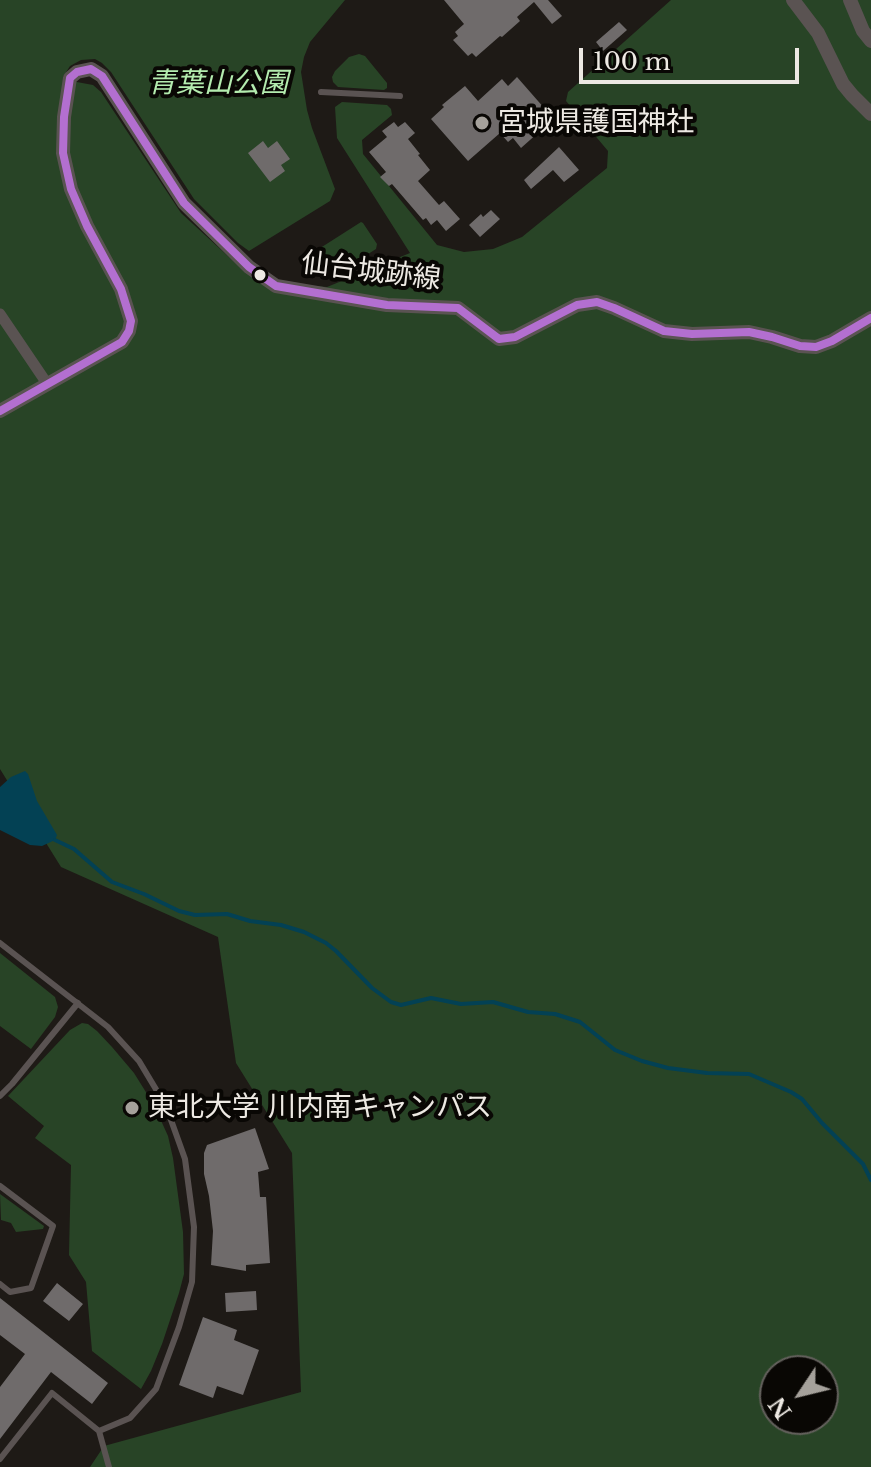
<!DOCTYPE html>
<html>
<head>
<meta charset="utf-8">
<style>
  body { margin:0 }
  #map { position:relative; width:871px; height:1467px; overflow:hidden; background:#1e1a16; font-family:"Libre Baskerville",serif }
  canvas { display:block }
  .north { position:absolute; left:759px; top:1355px; width:80px; height:80px; box-sizing:border-box; background:#090704; border:2px solid #64615d; border-radius:50%; rotate:235deg; font-size:22px; font-weight:700; line-height:32px; text-align:center; color:#ede9e3 }
  .north::after { content:''; display:block; margin:auto; width:28px; height:36px; background:#a5a19b; clip-path:polygon(50% 0,100% 100%,50% 72%,0 100%) }
  .scale { position:absolute; left:579px; top:48px; width:220px; height:36px; box-sizing:border-box; border:4px solid #ede9e3; border-top:0; padding-left:10px; font-size:24px; line-height:28px; white-space:nowrap; color:#ede9e3; -webkit-text-stroke:6px #090704; paint-order:stroke }
</style>
</head>
<body>
<div id="map">
<canvas width="871" height="1467"></canvas>
<div class="north">N</div>
<div class="scale">100 m</div>
</div>
<script>
const g = document.querySelector('canvas').getContext('2d');
g.lineJoin = 'round';
function fillPath(path, color) { g.fillStyle = color; g.fill(path, 'evenodd'); }
const toPath = rows => new Path2D(rows.map(r => 'M' + r).join(''));
function strokePath(path, color, width, dash) { g.strokeStyle = color; g.lineWidth = width; g.lineCap = dash ? 'butt' : 'round'; g.setLineDash(dash || []); g.stroke(path); }
function drawText(font, color, halo, rows, align = 'center') {
  g.font = font + ' "Libre Baskerville","Noto Sans JP",serif'; g.lineWidth = 8; g.setLineDash([]); g.textBaseline = 'middle'; g.strokeStyle = halo; g.fillStyle = color; for (const [text, x, y, turn = 0] of rows) {
    g.save(); g.translate(x, y); g.rotate((+turn || 0) * Math.PI / 180); g.textAlign = isNaN(turn) ? turn : align; if (halo) g.strokeText(text, 0, 0); g.fillText(text, 0, 0); g.restore();
  }
}
const green = toPath([
  [0,0,345,0,310,42,304,57,301,72,307,110,312,128,335,189,330,201,249,251,238,243,194,199,111,72,102,63,95,59,81,60,70,66,63,77,66,80,93,85,101,92,181,213,242,269,279,283,327,287,410,253,337,138,335,107,342,102,387,105,391,109,392,115,362,140,363,154,437,245,464,252,493,249,522,237,607,168,608,151,566,101,568,92,671,0,871,0,871,1467,90,1467,104,1446,301,1392,292,1153,236,1063,218,937,61,867,0,769],
  [775,1371,823,1371,823,1419,775,1419],
  [359,54,365,56,387,83,387,88,384,90,338,87,333,82,332,77,335,71,349,57],
  [361,222,363,223,377,244,376,249,329,279,326,278,312,257,314,252],
  [0,953,55,997,58,1007,55,1017,31,1049,0,1026],
  [82,1023,88,1024,97,1031,112,1047,134,1073,154,1105,168,1136,173,1158,183,1232,184,1274,179,1293,162,1344,151,1371,141,1389,92,1351,86,1282,69,1255,71,1165,35,1138,44,1126,8,1096,70,1030],
  [0,1194,44,1226,43,1229,16,1232,11,1223,1,1220]
]);
const water = toPath([
  [25,771,28,774,37,801,57,835,55,840,42,846,30,845,0,830,0,787,11,777]
]);
const stream = toPath([
  [55,840,74,849,112,882,144,894,179,911,195,915,227,914,250,921,281,925,304,932,326,943,336,951,372,988,391,1002,401,1005,431,998,461,1004,493,1002,528,1012,555,1014,580,1022,615,1050,642,1061,668,1068,707,1073,749,1074,791,1092,802,1099,822,1123,863,1164,871,1180]
]);
const building = toPath([
  [444,0,548,0,562,16,552,24,534,2,517,17,520,21,502,37,500,36,476,57,472,53,468,56,453,40,458,36,455,32,464,24],
  [619,22,627,30,603,51,596,42],
  [517,77,545,109,540,114,548,124,521,148,513,138,508,142,500,133,468,161,431,119,444,107,442,105,465,86,478,101,502,79,508,86],
  [394,122,398,127,405,122,415,133,408,139,420,154,418,155,430,170,418,181,439,205,444,201,460,219,446,231,437,220,431,225,426,218,423,220,392,184,389,186,380,177,386,172,369,152,387,137,382,131],
  [263,141,268,148,277,141,290,159,281,165,285,171,270,182,248,153],
  [559,147,579,170,564,182,553,170,531,189,524,180],
  [491,210,500,219,480,237,469,225,481,214,483,217],
  [255,1128,269,1169,258,1172,260,1197,266,1197,270,1263,246,1265,246,1271,211,1265,213,1231,209,1196,204,1174,204,1153,207,1145],
  [57,1283,83,1304,69,1321,43,1301],
  [256,1291,257,1310,226,1312,225,1293],
  [0,1298,108,1383,92,1404,51,1372,0,1439,0,1387,25,1354,0,1335],
  [203,1317,237,1330,234,1340,259,1350,243,1395,217,1386,213,1398,179,1385]
]);
const service = toPath([
  [321,92,400,96],
  [0,943,108,1027,139,1061,166,1106,185,1159,194,1227,192,1282,179,1327,156,1389,130,1418,99,1431,52,1393,0,1459],
  [0,1096,12,1084,78,1003],
  [0,1186,53,1226,31,1288,10,1292,0,1284],
  [99,1431,109,1467]
]);
const minor = toPath([
  [0,314,48,385]
]);
const tertiary = toPath([
  [793,0,818,33,843,84,852,95,871,114],
  [850,0,863,31,871,41],
  [0,411,122,342,129,331,131,321,121,289,87,226,71,189,63,153,64,117,70,78,77,72,91,69,102,76,184,203,249,267,276,286,387,305,458,308,499,339,515,337,577,305,597,302,614,308,664,331,692,334,749,332,772,337,800,346,816,347,832,341,871,318]
]);
const bus1 = toPath([
  [0,411,122,342,129,331,131,321,121,289,87,226,71,189,63,153,64,117,70,78,77,72,91,69,102,76,184,203,249,267,276,286,387,305,458,308,499,339,515,337,577,305,597,302,614,308,664,331,692,334,749,332,772,337,800,346,816,347,832,341,871,318]
]);
const markers = [
  [482,123,8,"#a5a19b"],
  [260,275,7,"#ede9e3"],
  [132,1108,8,"#a5a19b"]
];
const parkNames = [
  ["青葉山公園",218,84]
];
const poiNames = [
  ["宮城県護国神社",498,123],
  ["東北大学 川内南キャンパス",148,1108]
];
const streetNames = [
  ["仙台城跡線",371,272,7]
];
fillPath(green, '#284426');
fillPath(water, '#034154');
strokePath(stream, '#034154', 4);
fillPath(building, '#6f6b6b');
strokePath(service, '#5a5352', 6);
strokePath(minor, '#5a5352', 11);
strokePath(tertiary, '#5a5352', 14);
strokePath(bus1, '#b36fd0', 8);
for (const [x, y, r, color] of markers) { const dot = new Path2D(); dot.arc(x, y, r, 0, 2 * Math.PI); g.fillStyle = color; g.fill(dot); strokePath(dot, '#090704', 3); }
drawText('italic 28px', '#b4ecaf', '#090704', parkNames);
drawText('28px', '#ede9e3', '#090704', poiNames, 'left');
drawText('28px', '#ede9e3', '#090704', streetNames);
</script>
</body>
</html>
